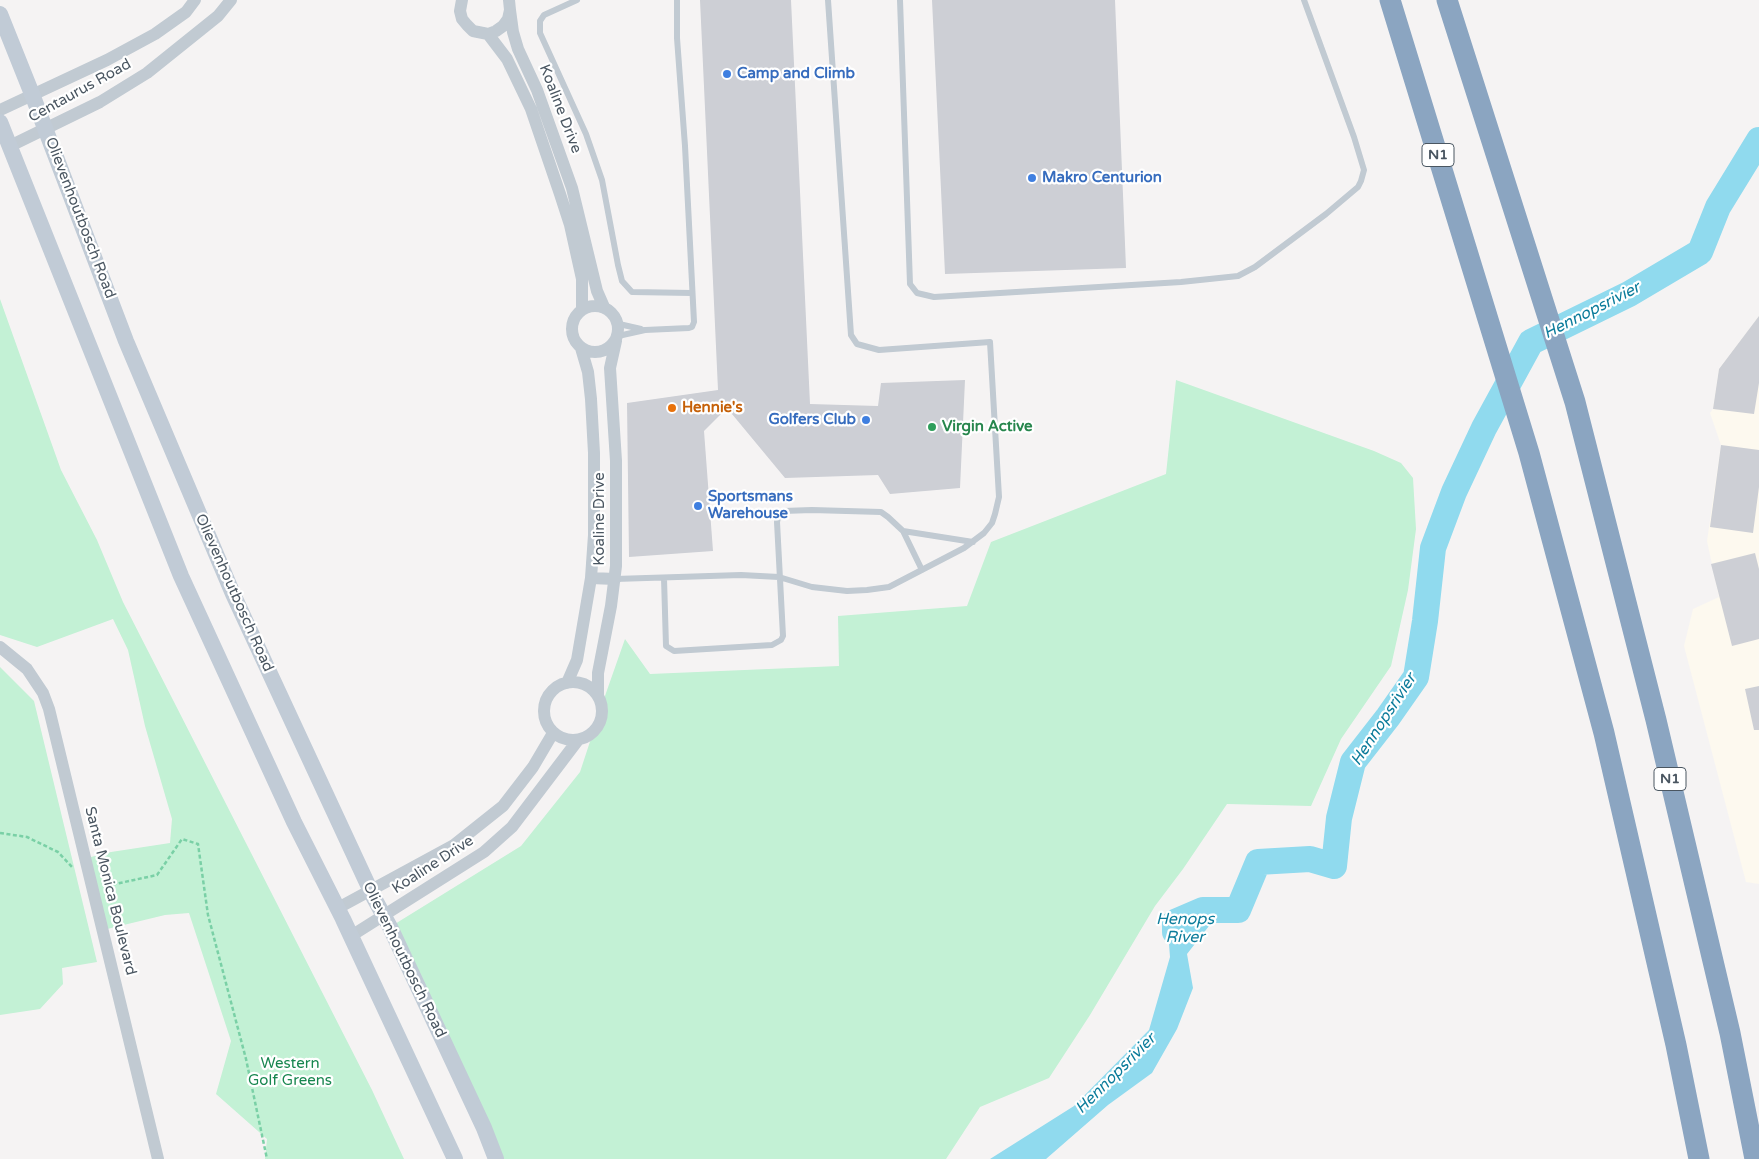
<!DOCTYPE html>
<style>
body{margin:0}
canvas{display:block;background:#f5f3f3}
</style>
<canvas width="1759" height="1159"></canvas>
<script>
const ctx = document.querySelector('canvas').getContext('2d');
ctx.lineJoin = 'round';
function fillPath(path, color) { ctx.fillStyle = color; ctx.fill(path, 'evenodd'); }
const shape = rows => new Path2D(rows.map(r => 'M' + r).join(''));
function strokePath(path, color, width, dash) { ctx.strokeStyle = color; ctx.lineWidth = width; ctx.lineCap = dash ? 'butt' : 'round'; ctx.setLineDash(dash || []); ctx.stroke(path); }
function write(font, color, halo, rows, align = 'center') {
  ctx.font = font + ' "Varela Round",sans-serif'; ctx.lineWidth = 4.5; ctx.setLineDash([]); ctx.textBaseline = 'middle'; ctx.strokeStyle = halo; ctx.fillStyle = color; for (const [text, x, y, turn = 0] of rows) {
    ctx.save(); ctx.translate(x, y); ctx.rotate((+turn || 0) * Math.PI / 180); ctx.textAlign = isNaN(turn) ? turn : align; if (halo) ctx.strokeText(text, 0, 0); ctx.fillText(text, 0, 0); ctx.restore();
  }
}
const commercial = shape([
 [1759,316,1759,884,1746,882,1684,646,1693,609,1719,597,1707,541,1721,445,1710,413,1713,409,1719,369]
]);
const green = shape([
 [0,299,61,470,97,540,123,602,372,1090,404,1159,265,1159,267,1139,216,1094,231,1041,189,913,165,915,103,930,87,858,111,852,170,843,172,819,145,726,128,650,113,619,37,647,0,635],
 [1176,380,1374,451,1401,463,1413,478,1416,529,1408,590,1391,666,1341,739,1311,806,1227,804,1183,869,1155,906,1090,1015,1049,1078,980,1107,946,1159,492,1159,390,927,521,846,580,772,606,693,625,639,650,674,839,666,838,616,967,606,991,542,1166,474],
 [0,667,34,701,97,962,62,968,63,984,40,1009,0,1015]
]);
const water = shape([
 [1196,906,1209,926,1187,954,1193,988,1177,1029,1152,1073,1108,1105,1046,1159,990,1159,1074,1106,1149,1030,1170,957,1167,918]
]);
const river = shape([
 [1175,932,1175,922,1203,910,1238,910,1258,862,1310,859,1334,866,1339,818,1353,762,1388,717,1416,677,1425,621,1433,548,1454,492,1484,428,1531,342,1629,294,1700,252,1718,207,1759,140]
]);
const building = shape([
 [700,0,791,0,810,404,878,406,881,383,965,380,960,488,890,494,878,475,785,478,727,408,704,431,713,551,629,557,627,403,718,390],
 [932,0,1115,0,1126,268,945,274],
 [1759,316,1759,383,1754,414,1713,409,1719,369],
 [1721,445,1759,450,1759,487,1753,533,1710,527],
 [1755,553,1759,569,1759,639,1732,646,1711,564],
 [1759,686,1759,730,1754,730,1745,689]
]);
const path = shape([
 [0,833,27,837,58,852,73,868],
 [106,886,157,875,182,839,198,844,208,915,246,1059,267,1159]
]);
const lane = shape([
 [577,0,544,15,540,21,540,33,586,134,602,180,618,265,622,281,632,292,692,293],
 [900,0,910,284,917,293,934,297,1181,282,1238,276,1255,267,1326,214,1358,187,1361,181,1364,170,1354,137,1304,0],
 [619,324,641,329],
 [618,336,645,330,689,328,692,327,694,322,685,146,677,38,677,0],
 [903,531,973,542],
 [664,578,666,646,674,651,772,645,781,640,783,636,777,522,779,513,783,511,812,510,881,512,888,517,903,531,922,570],
 [615,579,741,575,779,577,812,587,847,591,867,590,889,587,964,548,984,533,992,523,995,514,999,497,990,342,879,350,857,344,851,335,828,0]
]);
const street = shape([
 [462,0,460,11,462,19,467,25,473,31,488,34,496,31,503,26,508,19,510,10,509,0],
 [510,10,513,32,518,49,537,90,572,188,597,291,604,307],
 [488,34,507,59,531,109,560,194,570,225,582,279,582,309],
 [0,110,107,60,155,34,186,12,195,0],
 [10,146,100,102,147,73,218,16,231,0],
 '572 329a23 23 0 1 1 46 0a23 23 0 1 1-46 0Z',
 [591,578,615,579],
 [0,647,27,669,43,693,49,709,158,1159],
 '544 711a29 29 0 1 1 58 0a29 29 0 1 1-58 0Z',
 [567,683,577,660,591,578,594,535,594,453,591,399,588,372,581,348],
 [598,695,598,673,611,606,616,566,616,461,610,368,616,341],
 [338,908,454,845,503,806,533,767,553,733],
 [351,936,484,852,512,827,578,740]
]);
const secondary = shape([
 [0,14,32,94,126,341,233,594,374,898,390,927,484,1128,496,1159],
 [0,122,181,576,294,822,343,919,455,1159]
]);
const highway = shape([
 [1390,0,1529,453,1604,733,1676,1045,1699,1159],
 [1447,0,1575,402,1656,720,1730,1033,1755,1159]
]);
const markers = [
 [727,74,5,"#3f7fe0"],
 [1032,178,5,"#3f7fe0"],
 [672,408,5,"#e8710a"],
 [866,420,5,"#3f7fe0"],
 [932,427,5,"#2e9e5b"],
 [698,506,5,"#3f7fe0"]
];
const shields = [
 [1438,155,32],
 [1670,779,32]
];
const shieldNames = [
 ["N1",1438,155],
 ["N1",1670,779]
];
const shopNames = [
 ["Camp and Climb",737,74],
 ["Makro Centurion",1042,178],
 ["Golfers Club",856,420,"right"],
 ["Sportsmans",708,497],
 ["Warehouse",708,514]
];
const streetNames = [
 ["Centaurus Road",80,91,-29],
 ["Koaline Drive",560,109,69],
 ["Olievenhoutbosch Road",80,218,69],
 ["Koaline Drive",600,519,-90],
 ["Olievenhoutbosch Road",234,593,66],
 ["Koaline Drive",433,865,-33],
 ["Santa Monica Boulevard",110,891,76],
 ["Olievenhoutbosch Road",404,960,64]
];
const foodNames = [
 ["Hennie's",682,408]
];
const leisureNames = [
 ["Virgin Active",942,427]
];
const parkNames = [
 ["Western",290,1064],
 ["Golf Greens",290,1081]
];
const waterNames = [
 ["Hennopsrivier",1592,311,-27],
 ["Hennopsrivier",1384,720,-57],
 ["Henops",1185,920],
 ["River",1185,938],
 ["Hennopsrivier",1116,1074,-45]
];
fillPath(commercial, '#fdf9ef');
fillPath(green, '#c3f1d5');
fillPath(water, '#90daee');
strokePath(river, '#90daee', 26);
fillPath(building, '#cdcfd5');
strokePath(path, '#7ad0a6', 2.5, [4, 2.5]);
strokePath(lane, '#c1cad2', 6);
strokePath(street, '#c1cad2', 12);
strokePath(secondary, '#c1cbd6', 16);
strokePath(highway, '#8ba5c1', 21);
for (const [x, y, r, color] of markers) { const dot = new Path2D(); dot.arc(x, y, r, 0, 2 * Math.PI); ctx.fillStyle = color; ctx.fill(dot); strokePath(dot, '#fff', 2); }
for (const [x, y, w] of shields) { const box = new Path2D(); box.roundRect(x - w / 2, y - 11.5, w, 23, 4); ctx.fillStyle = '#fff'; ctx.fill(box); strokePath(box, '#4a5661', 1); }
write('bold 14px', '#4a5661', null, shieldNames);
write('bold 15px', '#366cbe', '#fff', shopNames, 'left');
write('15px', '#4a5661', '#fff', streetNames);
write('bold 15px', '#c56008', '#fff', foodNames, 'left');
write('bold 15px', '#27864d', '#fff', leisureNames, 'left');
write('15px', '#17864f', '#fff', parkNames);
write('italic 16px', '#0c7c9b', '#fff', waterNames);
</script>
